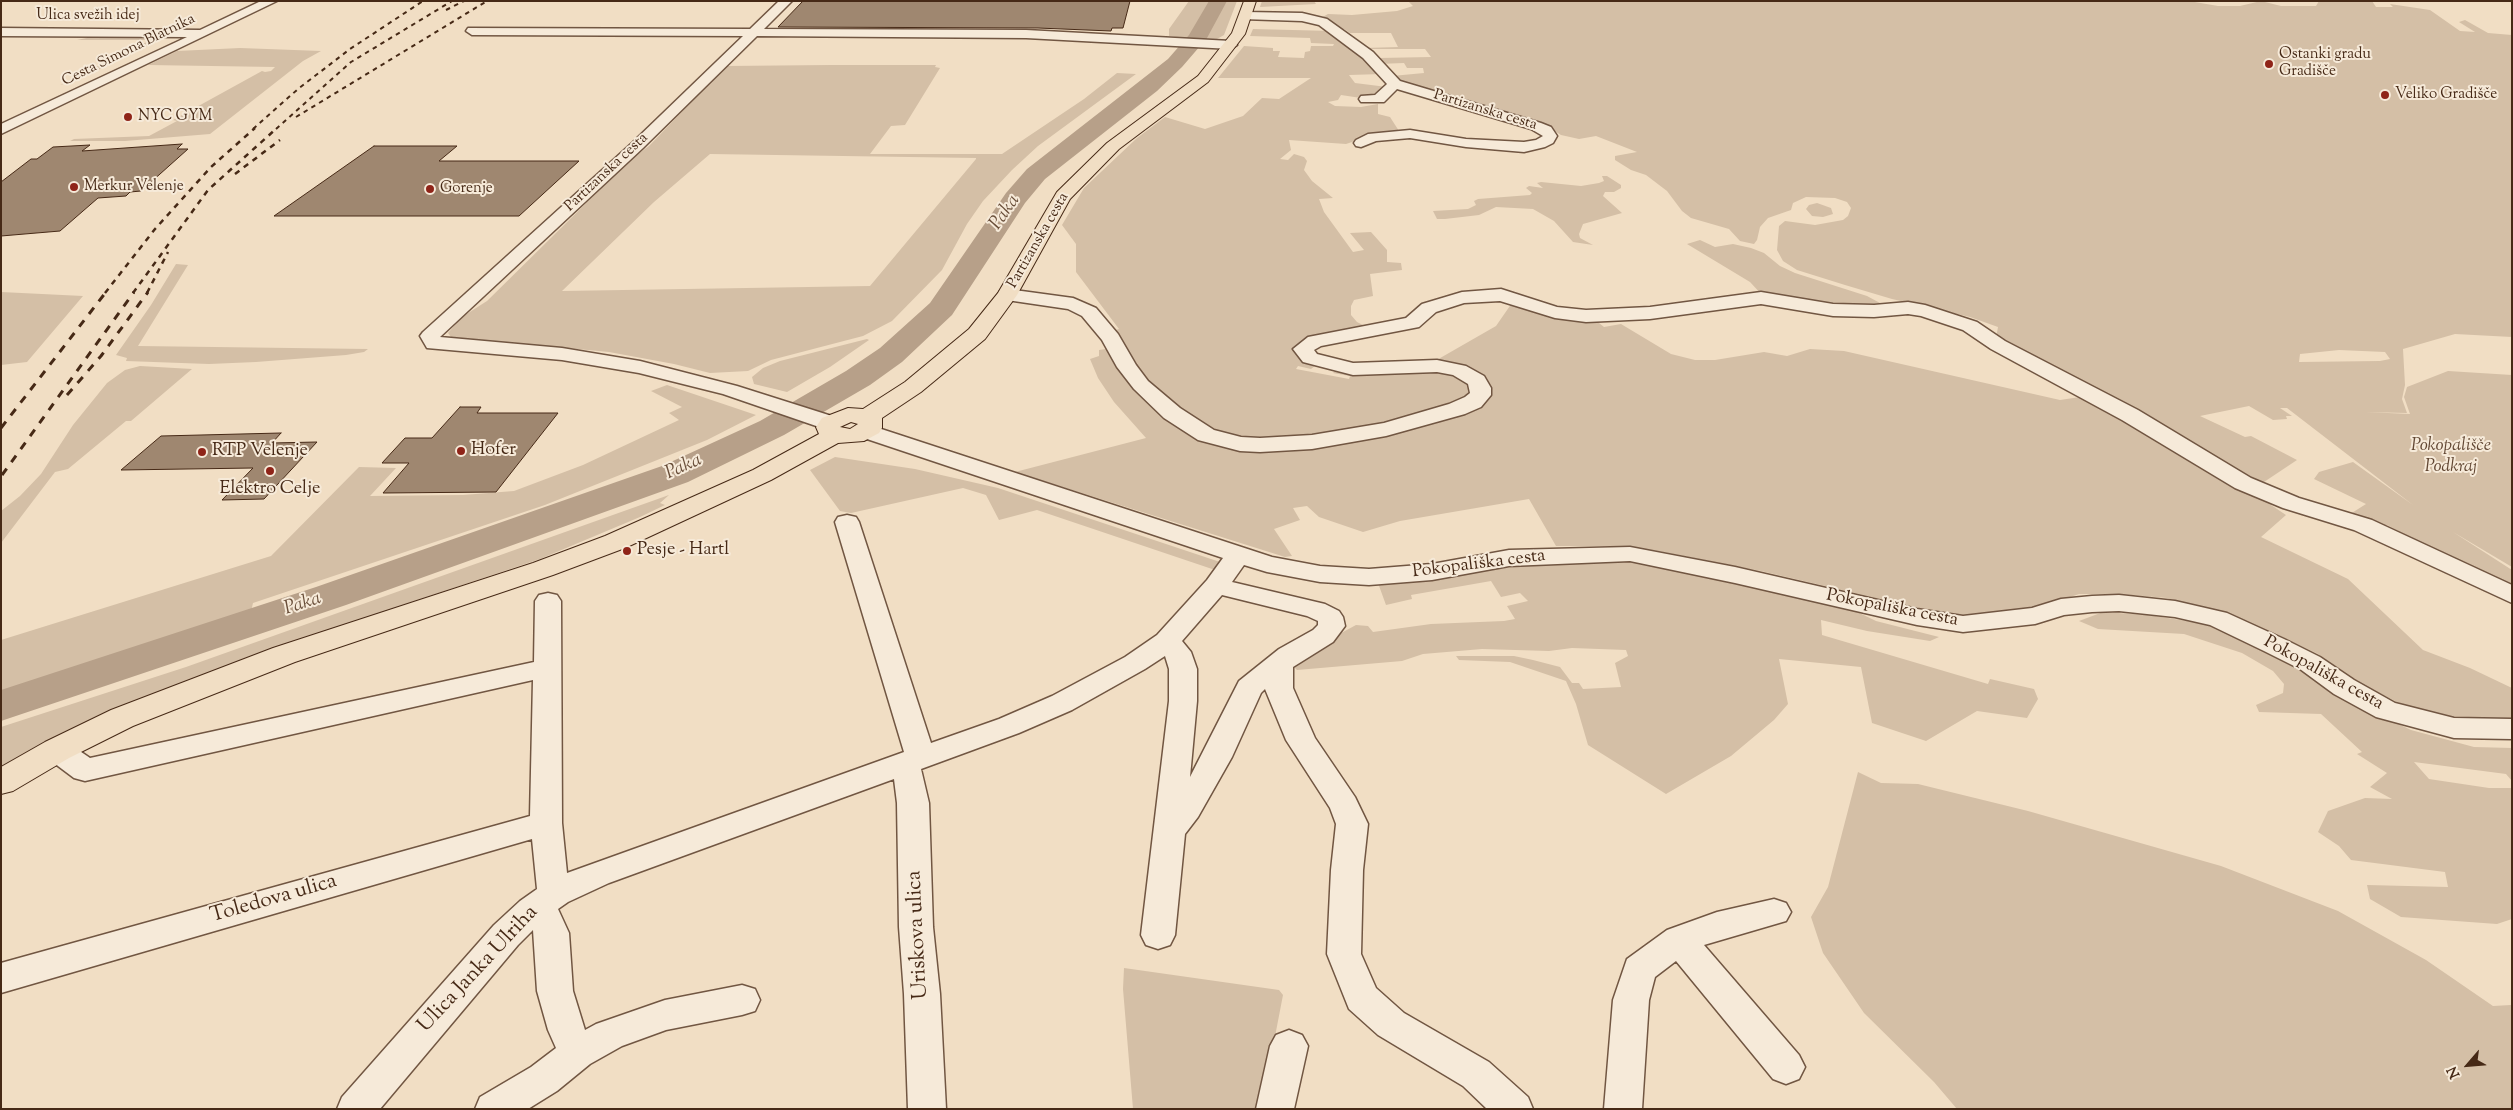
<!DOCTYPE html>
<meta charset="utf-8">
<style>
body{margin:0}
#map{position:relative;width:2513px;height:1110px;overflow:hidden;background:#f1dec4;font-family:"Sorts Mill Goudy",serif}
canvas{display:block}
.frame{position:absolute;inset:0;border:2px solid #462916;pointer-events:none}
.north{position:absolute;left:2443px;top:1040px;width:50px;height:50px;-webkit-text-stroke:4px #f6ead9;paint-order:stroke;rotate:243deg;font-size:14px;font-weight:700;line-height:20px;text-align:center;color:#462916}
.north::after{content:'';display:block;margin:auto;width:18px;height:22px;background:#462916;clip-path:polygon(50% 0,100% 100%,50% 72%,0 100%)}
</style>
<div id="map">
<canvas width="2513" height="1110"></canvas>
<div class="frame"></div>
<div class="north">N</div>
</div>
<script>
const ctx = document.querySelector('canvas').getContext('2d');
ctx.lineJoin = 'round';
function fillPath(path, color) { ctx.fillStyle = color; ctx.fill(path, 'evenodd'); }
const shape = rows => new Path2D(rows.map(r => 'M' + r).join(''));
function strokePath(path, color, width, dash) { ctx.strokeStyle = color; ctx.lineWidth = width; ctx.lineCap = dash ? 'butt' : 'round'; ctx.setLineDash(dash || []); ctx.stroke(path); }
function write(font, color, halo, rows, align = 'center') {
  ctx.font = font + ' "Sorts Mill Goudy",serif'; ctx.lineWidth = 4; ctx.setLineDash([]); ctx.textBaseline = 'middle'; ctx.strokeStyle = halo; ctx.fillStyle = color; for (const [text, x, y, turn = 0] of rows) {
    ctx.save(); ctx.translate(x, y); ctx.rotate((+turn || 0) * Math.PI / 180); ctx.textAlign = isNaN(turn) ? turn : align; if (halo) ctx.strokeText(text, 0, 0); ctx.fillText(text, 0, 0); ctx.restore();
  }
}
const green = shape([
 [1189,1,1214,1,1191,39,1169,36,1169,29],
 [1222,1,1237,1,1224,35,1217,39,1201,40,1219,11],
 [1262,1,1314,1,1316,4,1260,7],
 [1408,1,2189,1,2218,6,2240,6,2261,1,2281,6,2316,6,2319,1,2372,1,2376,7,2393,7,2390,4,2430,10,2460,31,2475,32,2459,22,2465,20,2488,33,2512,35,2512,337,2455,334,2403,349,2405,385,2402,399,2407,413,2365,412,2410,414,2404,397,2407,387,2448,371,2512,375,2512,567,2453,532,2512,570,2512,591,2387,525,2377,527,2347,516,2366,504,2314,479,2319,472,2353,462,2413,505,2287,408,2280,408,2292,416,2286,416,2287,419,2273,420,2249,406,2200,416,2245,437,2251,436,2297,460,2264,482,2279,495,1996,338,1998,327,1970,317,1892,299,1845,285,1797,270,1783,261,1777,250,1779,226,1785,221,1815,225,1843,220,1848,216,1851,208,1847,202,1835,198,1806,197,1793,203,1791,210,1768,218,1760,227,1757,240,1754,244,1740,241,1729,229,1691,218,1682,211,1667,191,1646,175,1631,170,1615,160,1615,156,1637,152,1596,136,1579,139,1561,135,1550,128,1402,84,1392,76,1424,73,1423,68,1407,68,1404,63,1378,64,1364,48,1398,47,1391,33,1350,33,1344,29,1336,29,1319,19,1328,14,1352,15,1397,11,1413,6],
 [1371,49,1425,49,1431,57,1379,58],
 [2339,350,2385,352,2390,359,2380,361,2299,362,2300,354],
 [1253,29,1332,31,1382,74,1349,75,1355,83,1387,87,1381,97,1361,98,1341,95,1338,100,1328,102,1335,106,1361,107,1378,104,1378,114,1390,117,1399,131,1382,132,1346,144,1289,140,1291,150,1280,159,1288,160,1294,154,1304,157,1307,161,1304,170,1312,181,1333,198,1319,199,1324,212,1353,252,1364,250,1350,233,1371,232,1387,250,1387,262,1401,263,1402,270,1370,274,1373,296,1354,300,1351,306,1351,315,1357,322,1367,327,1308,340,1316,365,1311,369,1298,366,1296,369,1349,379,1350,376,1333,373,1337,369,1448,370,1476,384,1464,404,1371,430,1258,443,1206,431,1148,386,1106,333,1119,329,1076,272,1076,244,1062,225,1084,188,1137,138,1165,117,1205,129,1243,116,1262,98,1279,99,1311,78,1218,78,1244,46,1273,48,1273,51,1280,51,1278,57,1304,58,1305,52,1310,51,1311,46,1333,46,1334,44,1311,43,1310,38,1250,36],
 [91,37,165,37,78,80,60,85,151,40,77,40],
 [240,48,321,51,303,61,210,134,125,141,70,141,74,139,149,136,177,121,173,120,262,71,265,72,271,71,275,67,148,65,177,51],
 [830,65,936,65,935,67,940,68,905,125,891,126,870,154,1002,154,1084,99,1117,73,1136,74,1038,146,1012,170,983,201,967,224,942,270,892,321,863,336,771,360,748,371,710,373,674,364,609,352,451,337,448,333,462,317,487,301,630,160,649,146,726,66],
 [710,154,976,158,976,159,870,286,562,291,654,202],
 [1602,176,1607,176,1621,185,1621,188,1614,192,1605,192,1603,196,1622,213,1583,224,1579,234,1580,238,1593,245,1573,242,1554,221,1533,209,1496,207,1479,215,1445,219,1437,219,1433,211,1468,209,1476,205,1474,201,1478,199,1530,195,1532,193,1526,188,1529,186,1543,188,1537,183,1541,182,1581,186,1599,183,1604,181],
 [1817,203,1831,208,1833,214,1823,217,1812,216,1806,209,1809,205],
 [1700,240,1715,247,1733,244,1751,248,1764,253,1780,266,1795,273,1867,296,1880,303,1878,306,1849,309,1763,296,1750,282,1687,244],
 [176,264,188,265,138,346,368,349,364,352,346,355,256,362,209,364,126,361,127,358,116,355,151,305],
 [1,292,83,296,27,362,1,365],
 [1514,300,1594,319,1604,327,1621,324,1671,354,1695,360,1715,360,1764,352,1787,356,1810,349,1844,351,2060,400,2087,396,2268,499,2271,505,2286,515,2261,537,2348,579,2423,650,2470,668,2512,688,2512,719,2444,717,2397,702,2353,680,2318,654,2280,636,2217,612,2167,598,2120,594,2079,594,2020,614,1989,618,1949,615,1761,571,1658,551,1618,546,1556,546,1529,499,1400,521,1363,532,1319,517,1307,506,1293,508,1300,520,1274,529,1292,556,1285,557,1015,472,1146,438,1114,402,1098,378,1090,359,1099,356,1099,350,1106,349,1132,384,1204,438,1277,448,1472,406,1484,381,1428,365,1496,326],
 [867,339,869,340,830,367,787,392,754,384,752,377,763,368,780,361],
 [140,366,192,369,131,421,126,421,68,469,55,472,1,543,1,511,20,496,41,474,73,425,107,383,125,370],
 [667,385,756,415,707,440,545,505,253,603,250,616,1,697,1,640,271,556,359,467,396,468,370,496,463,495,514,491,583,465,679,420,669,413,682,407,651,391],
 [835,457,915,469,998,488,1223,563,1218,571,1037,510,999,520,986,495,963,488,851,513,840,511,810,470],
 [669,495,660,503,665,505,640,517,540,559,245,658,131,704,1,768,1,727,186,667],
 [1628,560,1843,605,1876,621,1939,637,1930,641,1867,631,1821,620,1822,635,1988,684,1990,679,2034,689,2038,699,2027,718,1977,711,1926,741,1872,723,1861,667,1779,659,1788,704,1774,720,1731,756,1666,794,1588,745,1576,704,1566,681,1510,662,1459,660,1456,656,1514,656,1533,660,1560,667,1572,683,1579,683,1583,689,1621,687,1615,663,1628,656,1626,650,1572,648,1549,651,1482,649,1423,654,1402,661,1297,670,1291,664,1295,658,1356,625,1368,626,1373,632,1431,624,1504,621,1515,619,1507,606,1528,601,1520,593,1501,597,1491,581,1411,595,1412,599,1386,605,1378,583,1530,565],
 [2103,612,2148,615,2200,623,2232,631,2272,648,2377,714,2411,730,2474,747,2512,748,2512,781,2506,774,2414,762,2429,779,2489,788,2512,788,2512,919,2497,924,2401,917,2370,899,2367,885,2448,887,2445,872,2351,860,2339,846,2318,832,2328,811,2365,798,2392,799,2370,787,2387,773,2357,754,2362,752,2321,714,2259,712,2256,705,2283,693,2284,684,2273,671,2242,653,2184,634,2098,629,2079,621],
 [1858,772,1881,783,1918,784,2028,811,2221,866,2338,911,2426,960,2493,1006,2511,1005,2512,995,2512,1109,1957,1109,1934,1082,1864,1013,1823,953,1811,917,1828,887],
 [1124,968,1279,990,1283,995,1261,1109,1133,1109,1123,989]
]);
const river = shape([
 [1209,1,1227,1,1207,38,1182,67,1157,91,1045,179,1025,203,952,315,902,362,870,385,784,435,688,482,346,605,1,721,1,690,316,587,662,466,760,421,846,371,880,348,930,303,1006,193,1027,169,1168,59,1189,35,1209,1]
]);
const building = shape([
 [803,1,1130,1,1123,28,1112,28,1111,31,1038,28,778,27,803,1],
 [182,144,177,149,188,149,141,191,130,192,126,196,98,198,60,231,1,236,1,182,31,159,37,159,53,147,90,145,82,151,182,144],
 [374,146,457,146,439,161,579,161,519,216,274,216,374,146],
 [460,407,481,407,477,413,558,413,496,492,383,493,409,463,382,463,405,438,432,438,460,407],
 [281,433,272,443,317,442,264,499,222,500,253,468,121,470,161,436,281,433]
]);
const minor = shape([
 [261,1,277,1,1,134,1,124,187,37,1,36,1,28,200,30,261,1],
 [779,1,792,1,764,29,1026,30,1231,41,1237,45,1231,49,1026,38,757,36,643,148,440,337,562,348,640,361,737,386,838,418,841,423,838,428,830,430,822,428,723,394,639,373,562,360,427,348,420,336,423,332,633,142,743,36,472,35,466,31,468,28,750,29,779,1],
 [1246,12,1302,13,1327,19,1373,52,1400,81,1541,123,1551,127,1557,136,1553,143,1545,147,1524,152,1466,147,1410,138,1376,141,1361,147,1356,146,1354,143,1356,140,1368,134,1410,130,1466,139,1524,142,1536,140,1543,136,1531,129,1397,89,1384,102,1361,102,1359,99,1361,96,1375,95,1387,84,1363,58,1319,25,1302,21,1242,19,1242,13,1246,12],
 [1007,289,1073,298,1096,308,1118,334,1136,365,1148,381,1180,408,1214,430,1241,437,1260,438,1312,435,1384,423,1449,404,1465,397,1470,393,1468,384,1453,375,1437,372,1353,375,1303,362,1293,349,1308,337,1406,318,1422,304,1462,292,1501,289,1557,307,1586,310,1650,307,1761,292,1833,304,1874,305,1908,302,1925,305,1977,322,2005,341,2138,410,2251,478,2299,498,2372,520,2512,585,2512,603,2354,530,2283,508,2235,488,2122,420,1991,349,1963,330,1921,316,1908,314,1874,317,1833,316,1761,304,1650,319,1586,322,1555,318,1500,301,1464,303,1436,312,1419,327,1321,346,1314,350,1317,354,1353,363,1437,360,1466,366,1484,376,1491,388,1491,395,1481,407,1465,414,1386,436,1312,449,1260,452,1240,451,1198,440,1164,418,1134,389,1117,367,1102,340,1082,316,1068,309,1000,299,998,295,1000,291,1007,289],
 [866,424,1272,557,1320,566,1369,569,1432,564,1509,550,1630,547,1735,567,1917,609,1963,616,2032,608,2061,599,2092,596,2119,595,2175,601,2227,613,2284,639,2320,657,2354,680,2395,703,2454,718,2512,719,2512,739,2454,738,2376,717,2334,694,2300,669,2264,651,2210,625,2175,617,2119,611,2092,612,2064,615,2035,624,1963,632,1917,625,1735,583,1630,561,1509,566,1432,580,1369,585,1320,582,1267,572,1244,565,1232,582,1325,604,1339,611,1343,617,1345,626,1333,642,1293,667,1293,688,1315,738,1355,797,1368,824,1363,870,1361,954,1376,988,1404,1013,1489,1062,1528,1097,1533,1109,1487,1109,1463,1086,1378,1035,1349,1009,1327,954,1331,870,1336,824,1330,808,1286,740,1265,689,1261,693,1232,757,1198,817,1185,834,1175,935,1170,945,1158,949,1146,945,1141,935,1169,701,1169,669,1165,656,1145,669,1072,710,1019,733,921,769,929,803,933,927,940,994,946,1109,908,1109,904,994,899,927,897,803,894,779,609,883,568,902,558,909,569,933,573,991,585,1030,596,1024,665,1000,742,985,755,989,760,1000,755,1011,742,1015,666,1030,622,1046,590,1064,557,1091,528,1109,475,1109,480,1097,531,1067,556,1048,548,1030,537,991,533,930,518,945,380,1109,337,1109,342,1097,494,925,520,901,537,889,532,839,1,993,1,963,530,816,533,680,85,781,74,778,46,757,42,750,46,743,57,740,68,743,90,758,534,662,535,601,539,595,548,593,557,595,561,601,562,823,567,873,904,752,835,522,838,517,847,515,856,517,859,522,931,743,999,719,1052,696,1125,657,1157,635,1207,580,1223,558,858,436,855,431,858,426,866,424],
 [1222,595,1307,616,1318,621,1318,625,1313,630,1279,649,1239,681,1190,777,1197,701,1197,669,1191,652,1182,641,1222,595],
 [1774,899,1786,903,1791,912,1786,921,1704,945,1799,1055,1805,1067,1799,1079,1786,1084,1773,1079,1676,961,1655,977,1649,1000,1642,1109,1604,1109,1613,1000,1627,959,1667,930,1717,912,1774,899],
 [1289,1030,1302,1035,1308,1046,1294,1109,1256,1109,1270,1046,1276,1035,1289,1030]
]);
const major = shape([
 [1244,1,1256,1,1245,34,1208,82,1119,149,1070,199,1017,295,985,339,921,392,882,418,882,428,879,433,864,441,838,443,771,480,625,548,553,575,295,662,133,726,69,758,13,791,1,794,1,767,45,742,111,710,273,648,533,563,605,536,753,470,819,434,816,427,822,418,848,408,863,409,905,382,969,329,998,293,1057,192,1107,143,1198,76,1232,33,1244,1],
 [851,422,858,424,850,429,840,427,851,422]
]);
const railFar2 = shape([
 [446,10,464,1],
 [296,117,487,1],
 [253,129,298,89,350,49,423,1],
 [276,129,351,62,452,1]
]);
const railFar1 = shape([
 [235,174,280,140],
 [105,293,155,229,211,167,255,128],
 [133,293,208,190,277,128],
 [147,293,168,252]
]);
const rail = shape([
 [67,395,101,356,148,292],
 [1,428,106,292],
 [2,475,134,292]
]);
const markers = [
 [2269,64,5,"#8f2418"],
 [2385,95,5,"#8f2418"],
 [128,117,5,"#8f2418"],
 [74,187,5,"#8f2418"],
 [430,189,5,"#8f2418"],
 [461,451,5,"#8f2418"],
 [202,452,5,"#8f2418"],
 [270,471,5,"#8f2418"],
 [627,551,5,"#8f2418"]
];
const farStreetnames = [
 ["Ulica svežih idej",88,16],
 ["Cesta Simona Blatnika",129,51,-26],
 ["Partizanska cesta",1485,111,17],
 ["Partizanska cesta",607,173,-43],
 ["Partizanska cesta",1039,241,-60]
];
const farPoinames = [
 ["Ostanki gradu",2279,55],
 ["Gradišče",2279,72],
 ["Veliko Gradišče",2395,95],
 ["NYC GYM",138,117],
 ["Merkur Velenje",84,187],
 ["Gorenje",440,189]
];
const parkNames = [
 ["Pokopališče",2451,447],
 ["Podkraj",2451,468]
];
const poiNames = [
 ["Hofer",471,451],
 ["RTP Velenje",212,452],
 ["Elektro Celje",270,490,"center"],
 ["Pesje - Hartl",637,551]
];
const streetNames = [
 ["Pokopališka cesta",1479,565,-7],
 ["Pokopališka cesta",1892,609,11],
 ["Pokopališka cesta",2323,674,29]
];
const waterNames = [
 ["Paka",1006,213,-55],
 ["Paka",684,468,-24],
 ["Paka",303,605,-18]
];
const nearStreetnames = [
 ["Toledova ulica",274,900,-16],
 ["Uriskova ulica",919,935,-93],
 ["Ulica Janka Ulriha",479,970,-47]
];
fillPath(green, '#d4bfa6');
fillPath(river, '#b7a089');
fillPath(building, '#9f8770');
strokePath(building, '#462916', 1);
strokePath(minor, '#715642', 3);
strokePath(major, '#462916', 2);
fillPath(minor, '#f6ead9');
fillPath(major, '#f1dec4');
strokePath(railFar2, '#462916', 2, [4.5, 4.5]);
strokePath(railFar1, '#462916', 2.5, [5.5, 5.5]);
strokePath(rail, '#462916', 3, [8, 8]);
for (const [x, y, r, color] of markers) { const dot = new Path2D(); dot.arc(x, y, r, 0, 2 * Math.PI); ctx.fillStyle = color; ctx.fill(dot); strokePath(dot, '#f6ead9', 2); }
write('15px', '#462916', '#f6ead9', farStreetnames);
write('15px', '#462916', '#f6ead9', farPoinames, 'left');
write('italic 18px', '#624733', '#f6ead9', parkNames);
write('18px', '#462916', '#f6ead9', poiNames, 'left');
write('18px', '#462916', '#f6ead9', streetNames);
write('italic 19px', '#684d38', '#f6ead9', waterNames);
write('21px', '#462916', '#f6ead9', nearStreetnames);
</script>
